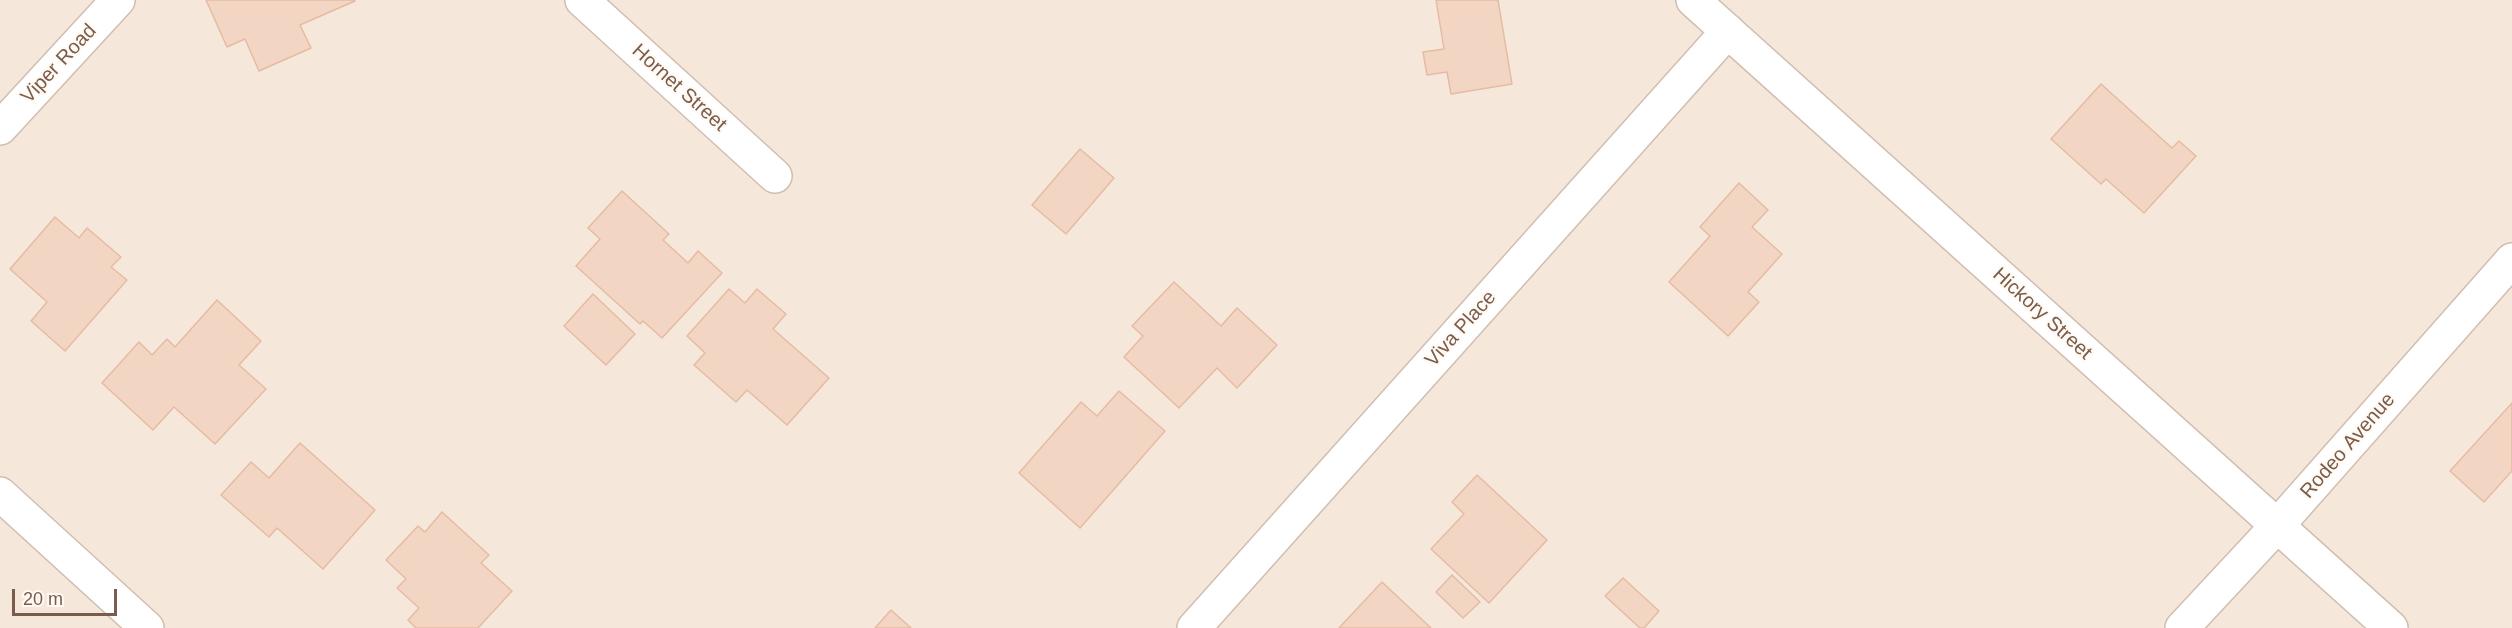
<!DOCTYPE html>
<style>
body{margin:0}
#map{position:relative;width:2512px;height:628px;overflow:hidden;background:#fdf6ec;font-family:Arial,sans-serif}
canvas{display:block}
.scale{position:absolute;left:12px;top:589px;width:105px;height:27px;box-sizing:border-box;border:3px solid #7a5c4d;border-top:0;padding-left:8px;font-size:18px;line-height:21px;white-space:nowrap;color:#7a5c4d;-webkit-text-stroke:4px #fffaf3;paint-order:stroke}
</style>
<div id="map">
<canvas width="2512" height="628"></canvas>
<div class="scale">20 m</div>
</div>
<script>
const ctx = document.querySelector('canvas').getContext('2d');
ctx.lineJoin = 'round';
function fillPath(path, color) { ctx.fillStyle = color; ctx.fill(path, 'evenodd'); }
const shape = rows => new Path2D(rows.map(r => 'M' + r).join(''));
function strokePath(path, color, width, dash) { ctx.strokeStyle = color; ctx.lineWidth = width; ctx.lineCap = dash ? 'butt' : 'round'; ctx.setLineDash(dash || []); ctx.stroke(path); }
function write(font, color, halo, rows, align = 'center') {
  ctx.font = font + ' Arial,sans-serif'; ctx.lineWidth = 4.5; ctx.setLineDash([]); ctx.textBaseline = 'middle'; ctx.strokeStyle = halo; ctx.fillStyle = color; for (const [text, x, y, turn = 0] of rows) {
    ctx.save(); ctx.translate(x, y); ctx.rotate((+turn || 0) * Math.PI / 180); ctx.textAlign = isNaN(turn) ? turn : align; if (halo) ctx.strokeText(text, 0, 0); ctx.fillText(text, 0, 0); ctx.restore();
  }
}
const residential = shape([
 [0,0,2512,0,2512,628,0,628]
]);
const building = shape([
 [206,0,354,0,355,1,300,25,311,48,259,71,245,39,227,47,206,0],
 [1436,0,1498,0,1512,84,1451,94,1447,72,1427,75,1423,52,1444,49,1436,0],
 [2101,84,2172,148,2179,141,2196,156,2144,213,2106,179,2101,184,2051,139,2101,84],
 [1080,149,1114,178,1066,234,1032,205,1080,149],
 [1739,183,1768,210,1752,227,1782,254,1748,292,1759,302,1728,336,1669,282,1710,236,1700,227,1739,183],
 [622,191,669,234,663,240,688,263,698,251,722,273,662,338,643,321,640,324,576,266,600,239,588,228,622,191],
 [55,217,79,238,87,228,121,257,111,267,127,280,65,351,31,321,47,302,10,269,55,217],
 [1174,282,1221,326,1237,308,1277,345,1237,388,1217,368,1179,408,1124,357,1143,336,1132,326,1174,282],
 [729,289,745,303,757,289,786,314,773,329,829,378,787,425,747,390,736,402,694,365,705,353,687,336,729,289],
 [593,294,635,334,606,365,564,326,593,294],
 [217,300,261,341,239,365,266,389,215,444,174,407,153,430,102,383,139,342,152,355,167,339,175,347,217,300],
 [1119,391,1165,431,1080,528,1019,473,1081,402,1097,416,1119,391],
 [2512,403,2512,471,2484,502,2450,471,2512,403],
 [300,443,375,510,323,569,277,528,269,537,221,495,251,462,269,478,300,443],
 [1477,475,1547,540,1489,603,1431,549,1464,514,1452,502,1477,475],
 [442,512,489,555,481,563,512,591,478,628,416,628,408,620,419,608,397,588,406,579,386,560,418,526,425,532,442,512],
 [1452,575,1480,602,1463,618,1436,592,1452,575],
 [1623,578,1659,611,1644,628,1640,628,1605,596,1623,578],
 [1382,582,1431,628,1339,628,1382,582],
 [891,610,911,628,875,628,891,610]
]);
const minor = shape([
 [582,0,775,176],
 [1693,0,2391,628],
 [0,128,118,0],
 [0,494,147,628],
 [1194,628,1728,31],
 [2182,628,2277,526,2512,260]
]);
const streetNames = [
 ["Viper Road",59,64,-47],
 ["Hornet Street",679,88,42],
 ["Hickory Street",2042,314,42],
 ["Viva Place",1461,329,-48],
 ["Rodeo Avenue",2348,446,-49]
];
fillPath(residential, '#f5e8da');
fillPath(building, '#f3d5c3');
strokePath(building, '#e6bba3', 1.5);
strokePath(minor, '#d1beb0', 36);
strokePath(minor, '#fff', 33);
write('20px', '#7a5c4d', '#fffaf3', streetNames);
</script>
